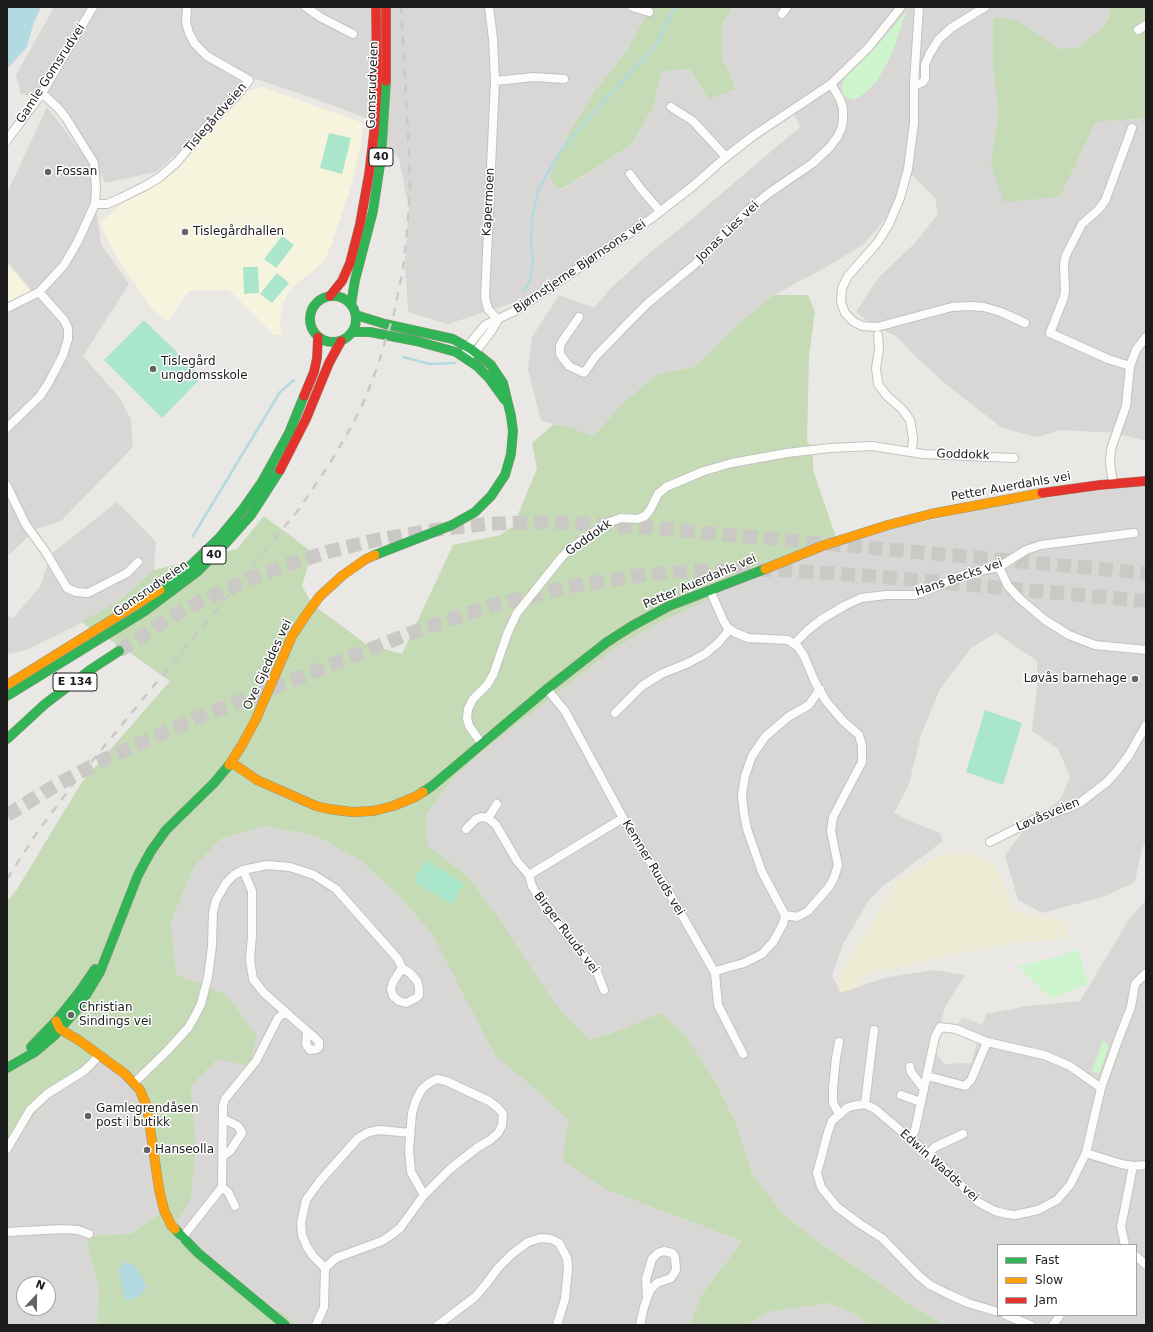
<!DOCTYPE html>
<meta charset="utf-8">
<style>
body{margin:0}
#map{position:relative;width:1153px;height:1332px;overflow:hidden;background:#eae8e4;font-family:"DejaVu Sans",sans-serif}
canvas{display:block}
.frame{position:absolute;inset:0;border:8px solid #1c1c1c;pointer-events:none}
.legend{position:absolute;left:997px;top:1244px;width:140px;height:72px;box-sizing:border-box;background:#fff;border:1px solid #a4a4a4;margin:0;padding:5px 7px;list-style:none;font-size:12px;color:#1c1c1c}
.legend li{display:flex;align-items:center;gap:8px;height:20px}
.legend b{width:20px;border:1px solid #a4a4a4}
.north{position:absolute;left:16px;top:1276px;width:40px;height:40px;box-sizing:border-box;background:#fff;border:1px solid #a4a4a4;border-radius:50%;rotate:22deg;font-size:11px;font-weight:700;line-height:16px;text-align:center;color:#1c1c1c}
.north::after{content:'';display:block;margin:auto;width:14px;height:18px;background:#646362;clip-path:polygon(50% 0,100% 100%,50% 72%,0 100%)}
</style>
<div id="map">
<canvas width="1153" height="1332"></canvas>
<div class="frame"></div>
<ul class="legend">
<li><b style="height:5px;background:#30b455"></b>Fast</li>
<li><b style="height:5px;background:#ff9f0a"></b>Slow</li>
<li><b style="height:5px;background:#e5322d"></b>Jam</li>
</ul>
<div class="north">N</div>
</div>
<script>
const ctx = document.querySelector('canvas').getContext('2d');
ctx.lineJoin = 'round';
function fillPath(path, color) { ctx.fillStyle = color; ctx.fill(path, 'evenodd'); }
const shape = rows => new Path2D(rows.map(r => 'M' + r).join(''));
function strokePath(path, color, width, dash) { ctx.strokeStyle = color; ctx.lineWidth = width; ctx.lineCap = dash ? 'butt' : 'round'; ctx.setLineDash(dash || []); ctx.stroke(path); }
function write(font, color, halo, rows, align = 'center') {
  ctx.font = font + ' "DejaVu Sans",sans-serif'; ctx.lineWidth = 3; ctx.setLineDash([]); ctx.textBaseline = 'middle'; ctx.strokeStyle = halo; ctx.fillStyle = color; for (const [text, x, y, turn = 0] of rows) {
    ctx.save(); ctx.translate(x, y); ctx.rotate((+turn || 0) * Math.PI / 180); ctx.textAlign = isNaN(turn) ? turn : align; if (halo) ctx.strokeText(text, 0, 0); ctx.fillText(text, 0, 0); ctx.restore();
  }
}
const residential = shape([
 [54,7,650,7,628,49,595,90,569,133,549,177,561,190,630,146,653,108,662,71,690,69,736,89,722,57,722,26,732,7,1111,7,1109,19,1098,31,1079,47,1060,49,1016,20,993,65,998,114,993,151,1060,197,1096,122,1146,118,1146,441,1115,433,1060,430,1037,437,1002,428,947,385,918,359,897,337,870,323,856,312,878,278,915,243,938,214,935,198,912,175,887,217,863,245,819,271,774,295,738,324,696,366,656,375,627,399,593,436,570,427,541,421,528,370,532,337,559,295,594,308,610,289,646,256,689,221,800,127,794,114,750,140,710,172,543,293,448,324,408,312,405,259,409,209,399,159,366,118,318,100,247,76,227,101,192,140,156,172,105,183,83,141,51,100,21,94,16,75],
 [47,107,89,162,101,244,129,284,83,356,119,397,131,419,133,447,61,521,36,529,10,554,7,555,7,311,37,297,7,261,7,193],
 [1146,485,1146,843,1142,848,1135,882,1106,896,1042,913,1018,900,1005,855,1023,831,1061,798,1070,777,1058,749,1032,731,1037,688,1037,661,996,633,971,648,940,689,921,735,909,784,894,813,914,823,940,833,943,841,882,887,869,900,843,944,832,976,841,992,853,989,884,978,934,970,965,975,945,1007,934,1050,944,1064,971,1063,986,1014,1028,1006,1080,1001,1130,918,1146,900,1146,1325,946,1325,908,1304,867,1274,823,1245,784,1215,752,1173,737,1125,714,1079,686,1036,613,1033,589,1040,554,1002,498,917,468,876,427,845,426,815,454,777,492,744,614,649,657,624,701,603,746,578,889,528,938,519,985,508,1036,499],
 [998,1245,1136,1245,1136,1315,998,1315],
 [117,502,156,542,154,570,117,602,72,628,26,650,7,654,7,616,13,618,40,587,51,554],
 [265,826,316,836,360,860,398,895,432,934,455,977,535,1089,568,1120,607,1190,742,1241,702,1294,689,1325,296,1325,286,1315,241,1290,203,1255,177,1221,191,1198,196,1147,191,1086,218,1059,226,994,176,974,171,922,194,867,221,839],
 [98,1058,130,1083,141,1108,148,1135,164,1210,131,1234,97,1235,86,1240,99,1288,97,1325,7,1325,7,1153,44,1102,84,1074],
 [24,1284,48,1284,48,1308,24,1308],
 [828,1303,859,1316,867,1325,748,1325,769,1312]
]);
const education = shape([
 [262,87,363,123,361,145,351,186,332,243,325,259,315,270,298,282,288,293,282,306,280,322,282,335,274,335,229,290,189,291,167,322,151,307,119,261,108,242,100,222,127,200,176,172,210,127,244,92],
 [7,264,30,291,7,303]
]);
const farmland = shape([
 [969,852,994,863,1015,911,1066,921,1068,938,1016,943,965,952,866,975,853,989,841,992,838,988,842,968,871,925,897,880,906,876,941,854]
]);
const forest = shape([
 [650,7,732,7,722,26,722,57,736,89,709,99,690,69,662,71,653,108,630,146,560,190,549,177,569,133,595,90,628,49],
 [1111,7,1146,7,1146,118,1096,122,1060,197,1004,202,991,165,998,114,993,65,993,17,1016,20,1060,49,1079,47,1098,31,1109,19],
 [774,295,808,295,815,312,809,355,807,441,813,450,813,470,838,543,746,578,701,603,657,624,614,649,492,744,454,777,426,815,427,845,468,876,498,917,554,1002,589,1040,613,1033,661,1013,686,1036,714,1079,737,1125,752,1173,784,1215,823,1245,867,1274,908,1304,946,1325,867,1325,859,1316,828,1303,769,1312,748,1325,689,1325,702,1294,742,1241,607,1190,563,1160,568,1120,535,1089,495,1055,432,934,398,895,360,860,316,836,265,826,221,839,194,867,171,922,176,974,226,994,257,1036,249,1066,218,1059,191,1086,196,1147,191,1199,177,1221,203,1255,241,1290,286,1315,296,1325,97,1325,99,1288,86,1240,97,1235,131,1234,164,1210,148,1135,141,1108,130,1083,98,1058,84,1074,44,1102,7,1153,7,902,17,889,82,782,170,681,129,652,81,622,117,602,154,570,237,549,264,516,312,552,302,586,312,604,366,644,402,654,453,545,500,535,513,526,537,469,532,443,554,424,570,427,593,436,627,399,656,375,696,366,738,324]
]);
const park = shape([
 [907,10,891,56,877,81,867,91,855,100,843,96,842,91,842,84,845,78,876,47],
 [1078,949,1088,984,1051,999,1018,966,1062,956],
 [1103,1040,1109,1046,1099,1074,1092,1071]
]);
const pitch = shape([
 [329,133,351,138,342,174,320,168],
 [282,236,294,245,276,268,264,259],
 [243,267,258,267,259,293,244,294],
 [277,273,289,283,272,303,260,294],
 [144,320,202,377,162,418,104,360],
 [985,710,1022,723,1003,785,966,772],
 [426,860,464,884,452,904,413,881]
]);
const parking = shape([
 [962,1017,981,1024,987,1042,956,1029]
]);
const water = shape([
 [7,7,41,7,33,25,27,47,7,69],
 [125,1262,136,1267,147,1287,139,1297,125,1301,119,1270]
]);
const stream = shape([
 [524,291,530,281,531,275,533,260,531,243,532,217,539,188,562,149,594,112,656,45,675,7],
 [403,357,430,364,455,363],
 [193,536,280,392,294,380]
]);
const highwayTunnel = shape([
 [119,651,168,619,203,600,260,575,284,566,331,551,376,540,434,530,486,524,545,522,643,527,1146,573],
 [7,815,53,787,105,759,195,719,416,631,458,617,501,603,578,585,643,575,689,571,734,570,780,570,872,576,1146,601]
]);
const street = shape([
 [306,7,320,17,353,34],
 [489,7,493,39,495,81,485,297,488,309,498,320],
 [632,7,649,12],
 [919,7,914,83,914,123,908,169,900,198,889,224,878,242,848,276,842,288,841,302,845,313,854,322,862,326,877,327,952,307,970,306,984,307,1001,312,1025,323],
 [782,14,787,7],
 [1138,30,1146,25],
 [495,81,534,77,564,79],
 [914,83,919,84,923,82,925,79,925,65,930,53,939,39,951,28,985,7],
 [671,107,693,121,726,157],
 [7,140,42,93,93,7],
 [630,174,641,189,660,211],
 [95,204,107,204,121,198,147,185,160,177,178,161,205,128,239,93,249,80,207,56,195,44,189,33,186,22,187,7],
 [7,308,39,292,53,277,64,265,77,243,95,204,96,189,94,163,66,118,58,108,42,93],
 [579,317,563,340,560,346,560,354,569,366,584,373,596,356,629,322,648,303,694,265,748,210,769,193,813,163,830,147,838,136,842,127,843,119,843,108,840,99,831,84],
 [878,335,879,349,876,368,878,384,887,396,901,408,910,420,913,438,912,452],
 [466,351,468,346,485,325,515,311,652,218,693,186,726,157,753,136,831,84,868,48,901,7],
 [470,355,475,352,480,346,492,330,498,320],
 [1130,366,1108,359,1050,333,1064,297,1065,291,1064,264,1066,255,1082,224,1098,210,1105,201,1132,128],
 [7,428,40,396,49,382,63,355,68,339,68,328,64,320,39,292],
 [1113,484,1110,463,1111,449,1126,406,1130,366,1136,350,1146,337],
 [7,486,26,525,45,551,67,588,76,592,88,593,127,573,138,562],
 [999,567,1008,586,1020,599,1045,620,1069,635,1095,645,1146,650],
 [710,590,723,620,727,627,734,632,748,638,788,640,798,647,804,656,815,682,826,701,843,721,859,735,862,746,862,762,833,817,831,831,838,865,834,878,829,887,808,911,797,917,785,915],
 [794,644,808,630,822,619,844,606,861,598,886,595,915,595,921,593,968,573,999,567,1026,550,1041,545,1134,533],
 [547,689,565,711,623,818,667,889,715,973,718,1005,743,1054],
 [615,713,642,686,661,674,688,663,705,654,718,643,730,629],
 [482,744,469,726,467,718,468,709,473,699,487,685,493,675,508,632,517,613,561,558,571,548,607,523,621,518,638,519,645,516,650,510,658,494,666,487,704,471,732,463,787,453,830,448,872,446,923,454,1014,458],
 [488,818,497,804],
 [466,829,476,819,482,817,488,818,496,825,517,861,529,875,532,886,545,908,589,961,597,972,604,990],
 [990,842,1035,819,1068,808,1081,802,1107,782,1117,771,1129,755,1146,725],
 [243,870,252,891,252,935,250,960,253,979,264,993,315,1038,319,1042,319,1047,317,1049,310,1050,306,1044,307,1032],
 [529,875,623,818],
 [715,973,719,970,744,963,762,954,773,942,783,924,785,915,762,872,747,829,744,814,742,795,745,776,752,756,765,737,788,717,809,705,820,689],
 [1146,973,1135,984,1131,1007,1117,1043,1101,1088,1086,1153,1121,1164,1133,1166,1146,1165],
 [910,1067,911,1072,924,1089],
 [927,1076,965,1086,971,1080,987,1042],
 [134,1083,167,1051,188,1028,194,1018,201,1004,208,977,212,946,213,912,216,900,226,883,234,875,243,870,267,865,290,867,314,875,336,889,398,959,402,968,393,982,391,989,393,996,399,1001,406,1003,416,998,419,995,419,988,417,981,410,973,402,968],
 [901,1095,921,1102],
 [865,1104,874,1030],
 [839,1114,833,1103,833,1088,836,1058,839,1042],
 [223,1119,228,1121,238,1126,242,1133,230,1151,223,1156],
 [910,1139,915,1130,935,1037,940,1027,956,1029,987,1042,1044,1055,1070,1066,1101,1088],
 [7,1149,30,1110,47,1094,84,1071,99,1056],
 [928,1154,935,1147,963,1134],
 [222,1187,228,1192,235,1206],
 [7,1232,62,1229,78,1230,89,1234],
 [182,1238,222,1187,223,1106,225,1099,256,1061,278,1018,285,1012],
 [1125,1245,1121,1227,1133,1166],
 [1136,1256,1146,1265],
 [325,1268,313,1256,307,1247,302,1235,301,1223,306,1200,319,1182,358,1138,369,1132,380,1130,410,1133],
 [998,1312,968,1303,948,1294,930,1285,918,1275,882,1238,860,1224,837,1207,821,1187,817,1173,828,1132,832,1121,847,1108,852,1106,865,1104,875,1109,939,1163,978,1202,995,1211,1007,1214,1015,1215,1038,1210,1057,1200,1070,1185,1086,1153],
 [1006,1315,1030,1325],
 [316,1325,324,1307,325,1268,336,1258,382,1241,391,1235,400,1228,424,1195,450,1169,478,1147,490,1140,498,1133,502,1126,503,1114,498,1108,489,1101,446,1081,437,1079,429,1083,422,1089,416,1100,412,1113,409,1150,411,1172,424,1195],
 [438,1325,475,1297,486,1284,498,1268,512,1254,528,1242,541,1238,551,1239,559,1243,567,1258,568,1268,565,1299,557,1325],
 [640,1325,644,1307,650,1290,657,1283,671,1278,676,1270,675,1257,672,1253,664,1251,658,1253,652,1259,646,1279,647,1297],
 [1053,1325,1060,1315]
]);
const fast = shape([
 '310 319a23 23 0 1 1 46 0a23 23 0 1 1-46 0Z',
 [351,305,355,280,373,211,381,158,386,81],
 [356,315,385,324,453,339,471,349,491,365,503,383,511,416,513,431,511,454,505,475,491,496,475,512,452,525,375,555],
 [353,332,370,332,416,341,456,352,477,366,489,378,505,400],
 [160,590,191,565,220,537,243,509,262,482,289,433,304,396],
 [7,696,145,611,197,572,226,543,251,515,280,470],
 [7,739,45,704,90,670,119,651],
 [423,792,432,786,547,689,607,642,632,626,669,606,765,569],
 [31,1047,56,1021,80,991,95,969],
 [7,1068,35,1052,54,1036,79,1007,100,972,138,875,151,851,166,830,214,783,229,765],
 [175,1229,198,1253,285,1325]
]);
const slow = shape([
 [765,569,822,546,888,525,931,514,1042,493],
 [7,685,160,590],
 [231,762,257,780,316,806,329,809,352,812,373,811,393,806,415,797,423,792],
 [229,765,242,745,256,719,292,636,308,612,320,596,343,575,366,559,375,555],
 [56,1021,60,1029,80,1041,125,1074,140,1090,147,1107,159,1189,164,1210,171,1225,175,1229]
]);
const jam = shape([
 [386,7,386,81],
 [330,296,342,281,350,263,360,224,369,174,374,133,377,88,376,7],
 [304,396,314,372,317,358,318,337],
 [280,470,306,419,329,363,341,341],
 [1042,493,1100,485,1146,481]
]);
const rail = shape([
 [7,879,36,834,74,783,299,509,330,463,353,424,365,399,378,365,394,313,403,269,407,232,410,190,409,151,401,7]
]);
const markers = [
 [48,172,4,"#646362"],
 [185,232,4,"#646362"],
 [153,369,4,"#646362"],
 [1135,679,4,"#646362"],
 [71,1015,4,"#646362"],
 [88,1116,4,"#646362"],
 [147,1150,4,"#646362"]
];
const shields = [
 [381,157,24],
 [214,555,24],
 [75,682,44]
];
const shieldNames = [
 ["40",381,157],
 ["40",214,555],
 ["E 134",75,682]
];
const streetNames = [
 ["Gamle Gomsrudvei",51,74,-57],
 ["Gomsrudveien",373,85,-88],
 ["Tislegårdveien",216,118,-49],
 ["Kapermoen",489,202,-87],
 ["Jonas Lies vei",728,232,-44],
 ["Bjørnstjerne Bjørnsons vei",580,267,-34],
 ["Goddokk",963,455,2],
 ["Petter Auerdahls vei",1011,487,-10],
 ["Goddokk",589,538,-35],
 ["Hans Becks vei",959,578,-19],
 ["Petter Auerdahls vei",700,582,-23],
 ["Gomsrudveien",151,589,-35],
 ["Ove Gjeddes vei",268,665,-65],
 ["Løvåsveien",1048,815,-23],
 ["Kemner Ruuds vei",653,868,59],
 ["Birger Ruuds vei",566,933,53],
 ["Edwin Wadds vei",939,1166,42]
];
const poiNames = [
 ["Fossan",56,172],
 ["Tislegårdhallen",193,232],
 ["Tislegård",161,362],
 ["ungdomsskole",161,376],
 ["Løvås barnehage",1127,679,"right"],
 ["Christian",79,1008],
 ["Sindings vei",79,1022],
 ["Gamlegrendåsen",96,1109],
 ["post i butikk",96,1123],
 ["Hanseolla",155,1150]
];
fillPath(residential, '#d9d7d5');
fillPath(education, '#f6f4dd');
fillPath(farmland, '#ececd5');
fillPath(forest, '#c5dbb6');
fillPath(park, '#cef4cd');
fillPath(pitch, '#aae6cb');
fillPath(parking, '#dbdad8');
fillPath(water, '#b3d9e1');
strokePath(stream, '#b3d9e1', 2.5);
strokePath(highwayTunnel, '#cbc9c6', 14, [14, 7]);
strokePath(street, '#c3c2c0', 10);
strokePath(fast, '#93947c', 10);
strokePath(slow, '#93947c', 10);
strokePath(jam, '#93947c', 10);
strokePath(street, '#fcfcfb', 8);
strokePath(fast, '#30b455', 9);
strokePath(slow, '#ff9f0a', 9);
strokePath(jam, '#e5322d', 9);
strokePath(rail, '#c9c9c8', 2.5, [8, 8]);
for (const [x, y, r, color] of markers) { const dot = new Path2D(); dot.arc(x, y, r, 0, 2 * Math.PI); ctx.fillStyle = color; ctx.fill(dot); strokePath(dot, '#fff', 1.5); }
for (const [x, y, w] of shields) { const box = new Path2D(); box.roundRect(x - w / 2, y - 9, w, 18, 3); ctx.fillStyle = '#fff'; ctx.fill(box); strokePath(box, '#1c1c1c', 1); }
write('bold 11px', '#1c1c1c', null, shieldNames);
write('12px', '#1c1c1c', '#fff', streetNames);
write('12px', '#1c1c1c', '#fff', poiNames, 'left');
</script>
